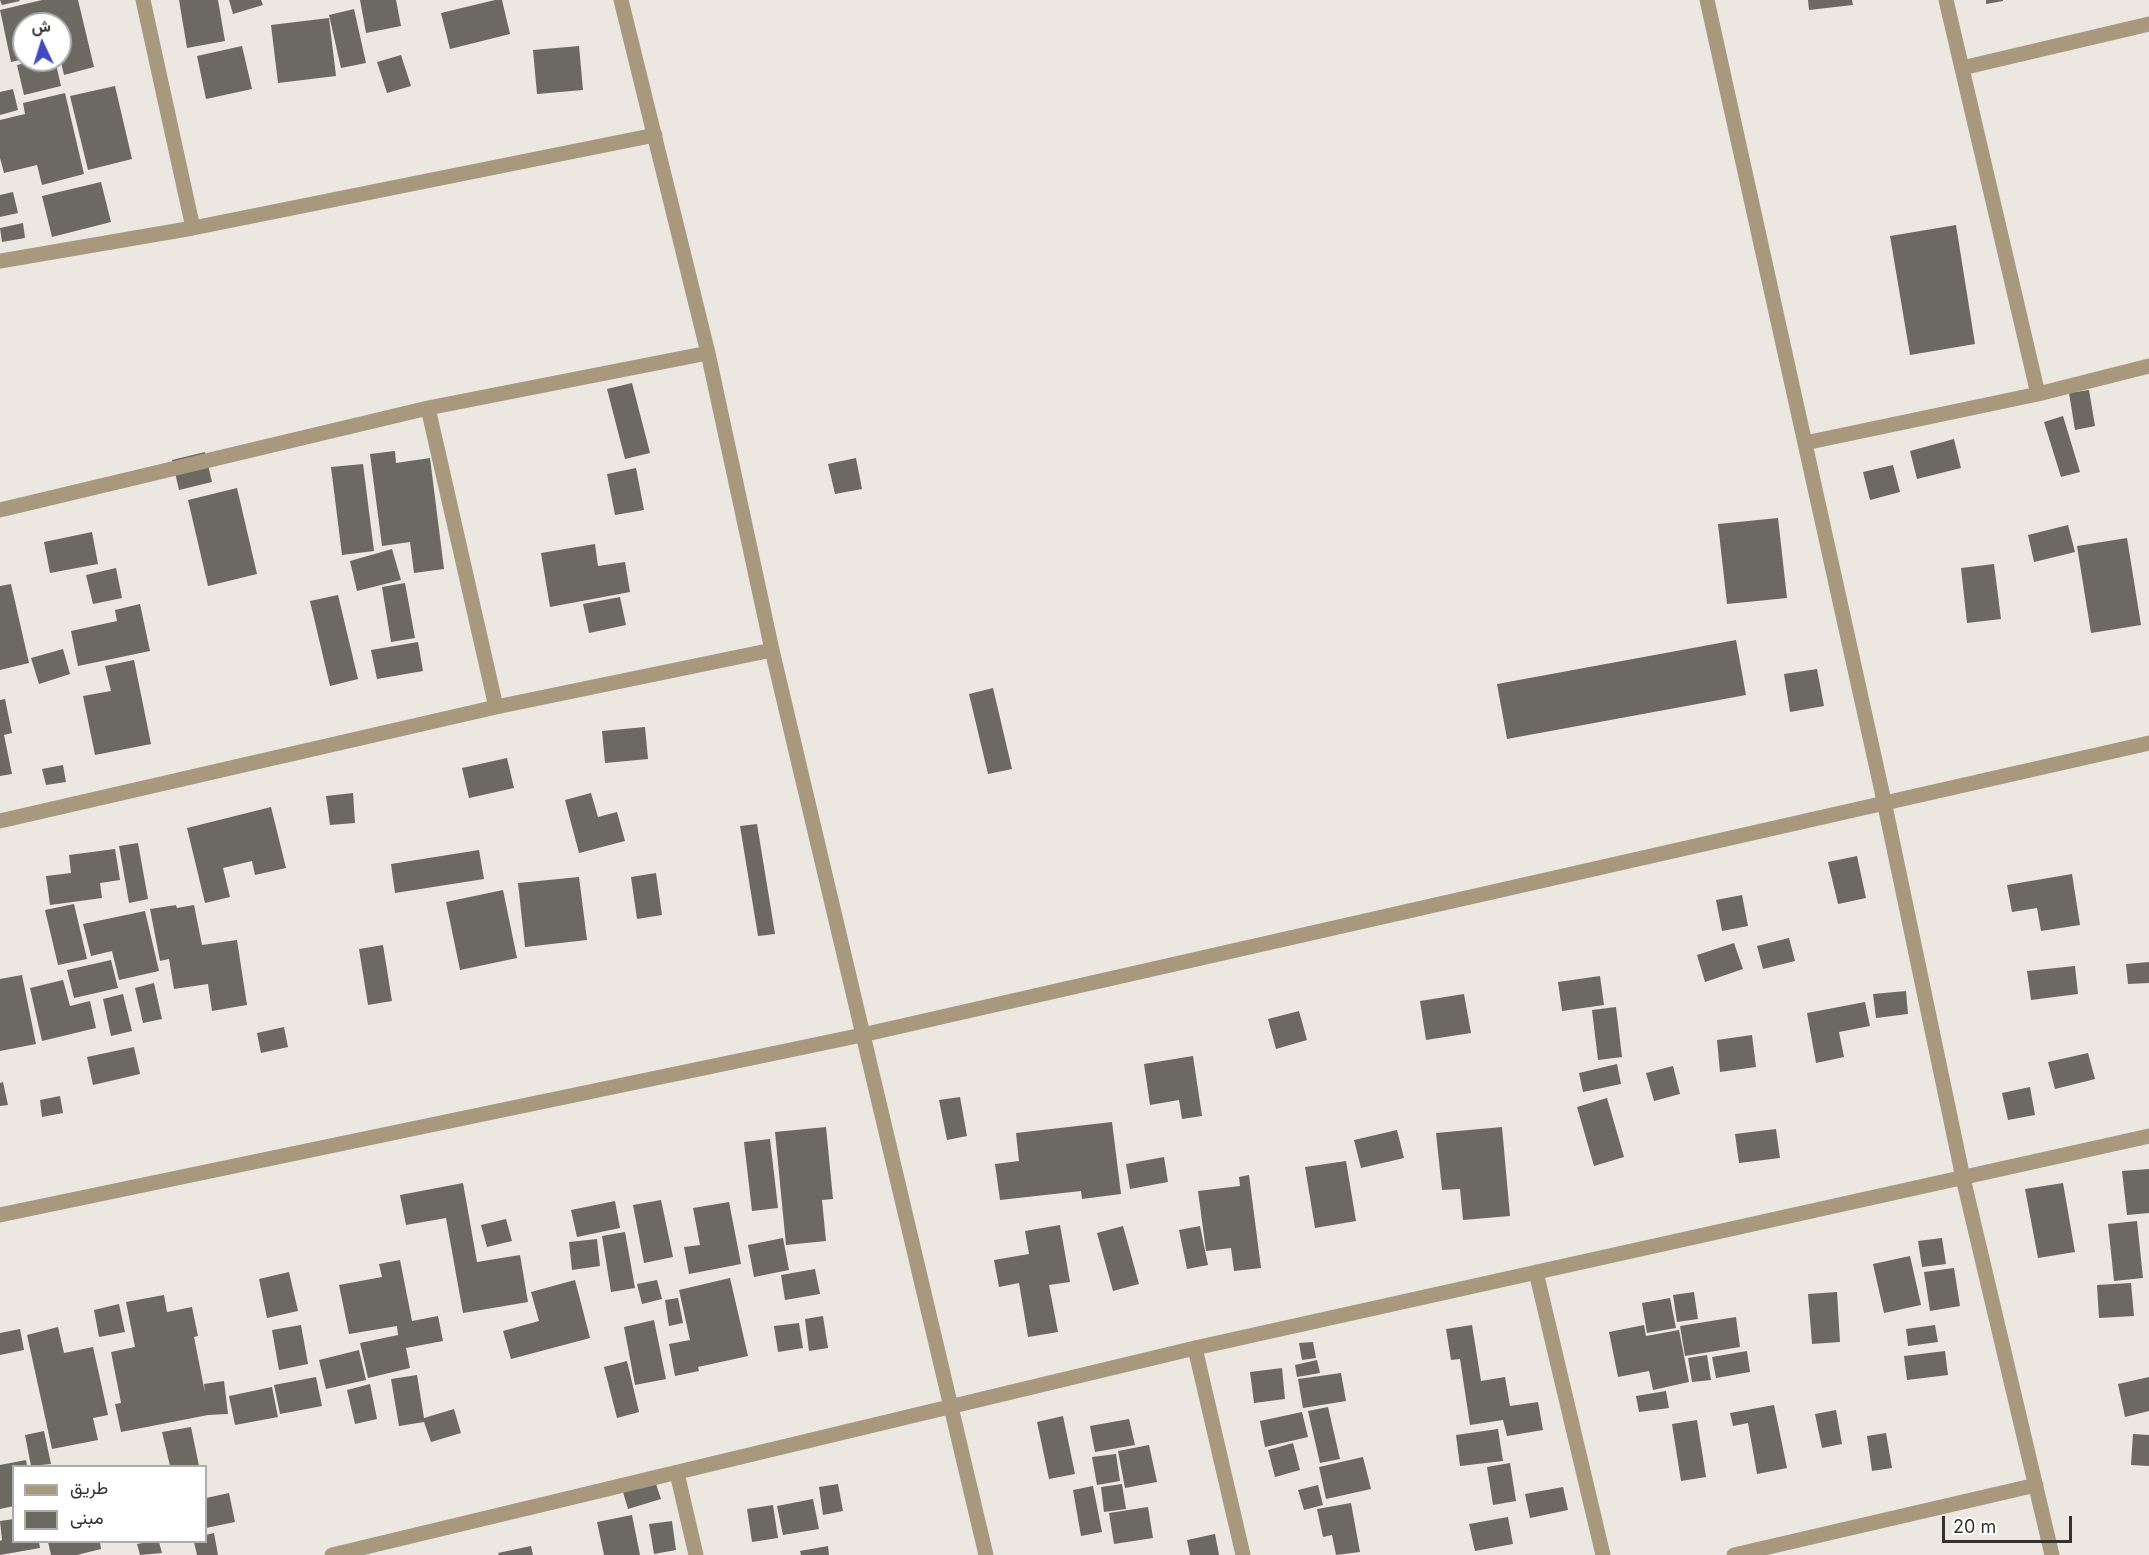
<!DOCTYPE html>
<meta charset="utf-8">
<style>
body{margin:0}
#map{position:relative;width:2149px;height:1555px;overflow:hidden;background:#ece8e1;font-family:Inter,Vazirmatn,sans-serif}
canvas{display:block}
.legend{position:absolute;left:12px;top:1465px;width:195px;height:78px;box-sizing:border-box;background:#fff;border:2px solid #adadac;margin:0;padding:8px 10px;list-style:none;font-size:18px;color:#33322f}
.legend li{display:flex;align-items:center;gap:12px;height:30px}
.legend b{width:30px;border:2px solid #adadac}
.north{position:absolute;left:12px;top:12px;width:60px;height:60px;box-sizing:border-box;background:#fff;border:2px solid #adadac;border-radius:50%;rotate:356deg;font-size:16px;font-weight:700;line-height:24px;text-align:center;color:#33322f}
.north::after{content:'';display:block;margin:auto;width:21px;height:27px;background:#414bbf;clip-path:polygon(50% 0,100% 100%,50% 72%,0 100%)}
.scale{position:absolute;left:1942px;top:1516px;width:130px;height:27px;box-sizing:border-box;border:3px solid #33322f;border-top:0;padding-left:8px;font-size:18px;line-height:21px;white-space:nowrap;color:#33322f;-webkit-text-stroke:4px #fff;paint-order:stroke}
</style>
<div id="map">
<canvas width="2149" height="1555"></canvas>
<ul class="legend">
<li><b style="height:8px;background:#a8997e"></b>طريق</li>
<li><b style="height:16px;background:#6c6862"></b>مبنى</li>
</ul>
<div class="north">ش</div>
<div class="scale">20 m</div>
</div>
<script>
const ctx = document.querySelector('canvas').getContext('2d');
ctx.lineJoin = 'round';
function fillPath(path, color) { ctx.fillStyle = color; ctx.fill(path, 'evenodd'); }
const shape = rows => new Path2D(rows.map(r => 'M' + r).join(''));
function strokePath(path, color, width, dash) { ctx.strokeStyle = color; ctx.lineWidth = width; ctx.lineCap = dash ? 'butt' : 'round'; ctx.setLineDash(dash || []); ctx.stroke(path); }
const building = shape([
 [0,0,19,0,20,1,2,5],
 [42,0,78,0,94,67,64,75,60,58,60,24,24,24,24,59,11,62,0,10],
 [179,0,218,0,225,41,187,48],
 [229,0,261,0,263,5,233,14],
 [360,0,396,0,401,26,366,33],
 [495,0,502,0,510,34,450,49,441,13],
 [1808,0,1852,0,1853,5,1809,10],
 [1986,0,2003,0,2003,1,1986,4],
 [354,9,366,63,341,68,329,15],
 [329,18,336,76,278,83,271,25],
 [242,46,252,89,206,99,197,56],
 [579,46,583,90,537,94,533,50],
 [401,55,411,86,387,93,377,62],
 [38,60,55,60,61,86,24,95,17,65],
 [115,86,132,159,88,170,70,96],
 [13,89,18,110,0,115,0,92],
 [65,93,84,174,42,185,37,165,4,173,0,158,0,120,25,114,23,103],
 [101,182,111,222,52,237,42,196],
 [13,192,18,213,0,217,0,195],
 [23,223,25,238,2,242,0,228],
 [1956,225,1975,344,1910,355,1890,236],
 [632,383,650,453,625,459,607,389],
 [2089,390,2095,426,2075,430,2069,393],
 [2063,416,2080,472,2061,477,2044,422],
 [1954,439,1961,468,1917,479,1910,451],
 [395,451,396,463,430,458,444,569,414,573,410,542,382,546,370,454],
 [205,452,212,482,179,490,172,460],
 [856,458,862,489,835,494,828,464],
 [363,464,374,551,342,555,331,467],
 [1893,465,1900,492,1870,500,1863,472],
 [636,468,644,510,615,515,607,474],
 [237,488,257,574,208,586,188,500],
 [1778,518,1787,598,1727,604,1718,524],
 [2068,525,2075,552,2034,562,2028,535],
 [92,532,98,564,50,573,44,542],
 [2127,538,2141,625,2091,633,2077,546],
 [595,544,598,566,625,562,630,592,550,607,541,553],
 [392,549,401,580,357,591,350,561],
 [1994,564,2001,619,1967,623,1961,568],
 [116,568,122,598,93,604,86,575],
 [405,583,415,638,391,642,382,587],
 [11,584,29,663,0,670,0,586],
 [338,595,358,679,330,686,310,601],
 [620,597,626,625,589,633,583,604],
 [140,604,150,651,78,666,71,631,117,621,115,610],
 [1736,640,1746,695,1507,739,1497,684],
 [418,642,423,671,377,679,371,650],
 [63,649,70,674,39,684,31,658],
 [134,660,151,744,95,755,83,696,111,691,105,666],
 [1817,669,1824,706,1790,712,1784,674],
 [993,688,1012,769,988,774,969,694],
 [5,699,12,733,4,735,12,774,0,776,0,700],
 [645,727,648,759,605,763,602,731],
 [507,758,514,788,469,798,462,768],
 [63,765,66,782,46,785,42,769],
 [353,793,355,823,330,825,326,796],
 [591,793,598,817,617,812,625,841,579,853,565,800],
 [271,807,286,868,255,875,252,861,223,868,230,897,205,903,187,828],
 [757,824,775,934,758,936,740,826],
 [138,843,148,899,129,903,119,846],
 [115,849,120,880,100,883,102,898,50,905,46,876,71,873,69,855],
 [479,850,484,879,395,893,391,864],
 [1857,856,1866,898,1838,904,1828,862],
 [656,873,662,915,637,919,631,877],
 [2072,874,2080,925,2041,931,2037,908,2012,912,2007,885],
 [579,877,587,940,525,947,518,883],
 [503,890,517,958,460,970,446,902],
 [1742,895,1748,926,1722,931,1716,900],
 [74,904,87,959,58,965,45,910],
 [176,905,177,908,194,905,202,945,237,940,247,1005,212,1011,208,984,174,989,169,959,160,961,150,909],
 [145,911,159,971,119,980,112,951,91,956,83,924],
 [1789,938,1795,961,1763,969,1757,946],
 [1734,943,1743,969,1705,982,1697,955],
 [383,945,392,1001,368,1005,359,949],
 [111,960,118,988,74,998,67,970],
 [2149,962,2149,983,2128,984,2126,964],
 [2075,966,2078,994,2031,1000,2027,971],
 [22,975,36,1044,0,1051,0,979],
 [1600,976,1604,1005,1562,1011,1558,982],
 [63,980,70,1006,90,1001,96,1028,42,1041,30,988],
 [154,983,162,1019,143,1023,135,988],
 [1906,991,1908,1014,1876,1018,1873,994],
 [123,994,132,1031,111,1036,103,999],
 [1464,994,1471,1033,1426,1040,1420,1001],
 [1865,1002,1870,1026,1839,1032,1844,1057,1816,1063,1807,1013],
 [1616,1007,1622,1057,1598,1060,1592,1010],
 [1299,1011,1307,1040,1276,1049,1268,1019],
 [284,1027,288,1047,261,1053,257,1033],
 [1752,1035,1756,1067,1720,1072,1717,1040],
 [134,1047,140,1074,93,1085,87,1057],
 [2088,1053,2095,1079,2055,1089,2048,1062],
 [1193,1056,1202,1116,1182,1119,1179,1100,1150,1105,1144,1064],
 [1617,1064,1621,1084,1583,1092,1579,1073],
 [1673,1066,1680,1094,1654,1101,1646,1073],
 [3,1082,8,1105,0,1106,0,1083],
 [2030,1087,2035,1115,2008,1120,2002,1093],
 [60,1096,63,1113,42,1117,40,1100],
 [960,1097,967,1136,947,1140,939,1100],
 [1607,1098,1624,1157,1594,1166,1577,1107],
 [1112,1122,1121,1194,1082,1199,1081,1191,1000,1200,995,1164,1019,1161,1016,1133],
 [826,1127,833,1199,822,1200,826,1241,786,1245,775,1132],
 [1502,1127,1510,1216,1463,1220,1460,1189,1442,1190,1436,1133],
 [1776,1129,1780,1158,1739,1163,1735,1134],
 [1397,1130,1404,1158,1361,1168,1354,1140],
 [770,1139,778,1208,752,1211,744,1142],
 [1164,1157,1168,1182,1130,1189,1126,1164],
 [1346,1161,1356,1221,1315,1228,1305,1167],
 [2149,1169,2149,1213,2127,1215,2122,1171],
 [1249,1175,1261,1268,1234,1271,1231,1248,1206,1251,1198,1191,1240,1186,1239,1177],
 [463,1183,477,1262,520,1255,528,1302,463,1313,446,1218,406,1225,400,1195],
 [2063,1183,2075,1252,2038,1258,2025,1189],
 [661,1200,673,1257,644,1263,633,1205],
 [615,1201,620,1228,577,1237,571,1210],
 [729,1202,741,1264,689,1274,684,1247,700,1245,693,1208],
 [506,1219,512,1241,487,1247,481,1225],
 [2137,1221,2143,1278,2114,1281,2108,1224],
 [1060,1225,1070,1282,1049,1285,1058,1332,1028,1337,1019,1283,999,1287,994,1260,1029,1254,1025,1231],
 [1123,1226,1139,1284,1113,1291,1097,1233],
 [1200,1226,1208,1265,1187,1269,1179,1230],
 [625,1232,635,1288,611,1292,602,1236],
 [783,1238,789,1270,754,1277,748,1245],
 [1942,1238,1946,1264,1922,1267,1918,1241],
 [597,1239,600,1266,572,1270,569,1242],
 [1910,1256,1921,1305,1884,1313,1873,1264],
 [400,1260,412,1321,438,1316,443,1341,406,1348,410,1368,368,1378,360,1343,398,1335,397,1326,349,1334,339,1285,382,1277,379,1264],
 [1954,1268,1960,1306,1930,1311,1924,1272],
 [815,1269,820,1294,785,1300,781,1275],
 [289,1272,298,1311,267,1318,259,1279],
 [730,1278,748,1356,698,1367,699,1371,675,1376,669,1344,690,1340,679,1290],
 [575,1280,590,1338,511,1359,503,1331,539,1321,531,1292],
 [657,1280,662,1299,642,1304,637,1284],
 [2131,1283,2134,1316,2099,1318,2097,1285],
 [1694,1292,1698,1319,1677,1322,1673,1295],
 [1837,1292,1840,1342,1812,1344,1808,1294],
 [164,1295,167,1312,192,1307,198,1336,194,1337,205,1393,204,1384,224,1381,228,1414,208,1415,121,1432,115,1404,121,1403,111,1352,135,1347,126,1302],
 [678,1298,683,1323,669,1326,665,1300],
 [1670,1298,1676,1328,1647,1333,1642,1303],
 [119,1304,125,1332,99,1337,94,1310],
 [823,1316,828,1348,809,1351,805,1319],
 [1736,1317,1740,1347,1685,1356,1680,1326],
 [654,1320,666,1379,635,1385,624,1327],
 [799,1323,803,1348,778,1352,774,1326],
 [301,1325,308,1364,279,1370,272,1330],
 [1472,1325,1481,1381,1505,1377,1510,1406,1538,1402,1543,1430,1507,1436,1503,1420,1470,1425,1460,1359,1451,1360,1446,1329],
 [1644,1325,1646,1336,1679,1330,1689,1382,1653,1390,1649,1371,1618,1377,1609,1332],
 [1935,1325,1938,1342,1908,1346,1906,1329],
 [58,1327,64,1353,93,1347,108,1415,93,1418,98,1440,52,1449,27,1335],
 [20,1329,24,1350,0,1355,0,1333],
 [1313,1342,1316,1358,1302,1360,1299,1343],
 [359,1350,366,1380,326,1389,319,1360],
 [1747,1351,1750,1372,1716,1378,1712,1357],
 [1945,1351,1948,1375,1907,1380,1904,1356],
 [1707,1355,1711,1380,1692,1382,1688,1358],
 [1317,1360,1320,1373,1297,1377,1295,1365],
 [627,1361,639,1412,617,1418,604,1367],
 [1282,1368,1285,1399,1254,1403,1250,1372],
 [1341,1373,1346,1401,1303,1408,1298,1379],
 [417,1375,424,1418,454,1409,461,1433,431,1442,424,1422,399,1426,391,1379],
 [316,1377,322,1406,280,1414,274,1385],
 [2149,1377,2149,1411,2125,1417,2118,1384],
 [370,1384,377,1419,355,1424,347,1390],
 [272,1387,278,1417,235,1425,229,1396],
 [1666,1391,1669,1408,1639,1412,1636,1396],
 [1774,1405,1787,1468,1757,1474,1748,1423,1733,1426,1730,1413],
 [1328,1407,1340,1459,1320,1463,1308,1411],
 [1836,1410,1842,1444,1822,1448,1815,1414],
 [1302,1412,1308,1437,1265,1447,1260,1421],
 [1063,1416,1075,1474,1049,1479,1037,1422],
 [1129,1419,1135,1445,1095,1452,1090,1426],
 [1697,1420,1706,1477,1681,1481,1672,1424],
 [191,1427,199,1466,170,1466,162,1432],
 [1498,1429,1503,1461,1460,1466,1456,1435],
 [44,1431,51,1464,31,1466,25,1435],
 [1886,1433,1892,1468,1872,1471,1867,1436],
 [2133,1434,2149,1435,2149,1466,2131,1465],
 [1293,1443,1300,1470,1275,1477,1268,1450],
 [1149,1445,1157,1482,1125,1488,1118,1451],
 [1116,1454,1120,1481,1097,1485,1092,1457],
 [1363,1457,1371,1489,1326,1499,1319,1467],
 [26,1460,27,1466,14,1466,14,1506,0,1509,0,1465],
 [1510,1463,1516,1501,1493,1505,1487,1467],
 [656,1484,661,1499,628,1509,623,1492],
 [838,1484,843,1511,823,1515,819,1487],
 [1122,1484,1126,1509,1104,1512,1101,1487],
 [1318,1485,1323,1505,1304,1510,1298,1490],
 [1093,1486,1102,1532,1081,1536,1073,1490],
 [1563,1487,1568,1510,1530,1518,1525,1494],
 [229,1493,235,1522,206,1528,206,1498],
 [813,1499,819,1529,783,1535,777,1506],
 [1351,1503,1360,1552,1336,1555,1332,1535,1323,1537,1317,1509],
 [773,1505,778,1538,752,1542,747,1509],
 [1148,1507,1153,1538,1114,1544,1109,1513],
 [632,1515,640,1555,604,1555,597,1522],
 [1508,1517,1513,1544,1475,1551,1469,1524],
 [14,1519,14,1542,39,1542,40,1548,0,1555,0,1541,2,1540,0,1521],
 [672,1521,676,1550,654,1554,649,1524],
 [214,1533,218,1555,197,1555,194,1542,206,1542,206,1535],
 [1215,1534,1219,1555,1190,1555,1187,1540],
 [48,1542,100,1542,101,1549,77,1555,51,1555],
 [148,1542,159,1542,162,1553,140,1555,137,1544],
 [531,1546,533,1555,499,1555,498,1553],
 [828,1546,829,1555,801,1555,800,1551]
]);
const minor = shape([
 [143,0,193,228],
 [621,0,708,353,772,650,986,1555],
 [1707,0,1884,801,1963,1178,2052,1555],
 [1946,0,2038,394],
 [1962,68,2149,24],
 [0,261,193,228,655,135],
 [428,408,496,707],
 [1805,443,2038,394,2149,366],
 [0,510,428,408,708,353],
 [0,821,496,707,772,650],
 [0,1215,862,1035,2149,743],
 [1536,1272,1603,1555],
 [1195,1348,1243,1555],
 [677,1473,696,1555],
 [332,1555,1195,1348,2149,1136],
 [1734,1555,2036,1485]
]);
fillPath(building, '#6c6862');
strokePath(minor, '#a8997e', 15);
</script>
